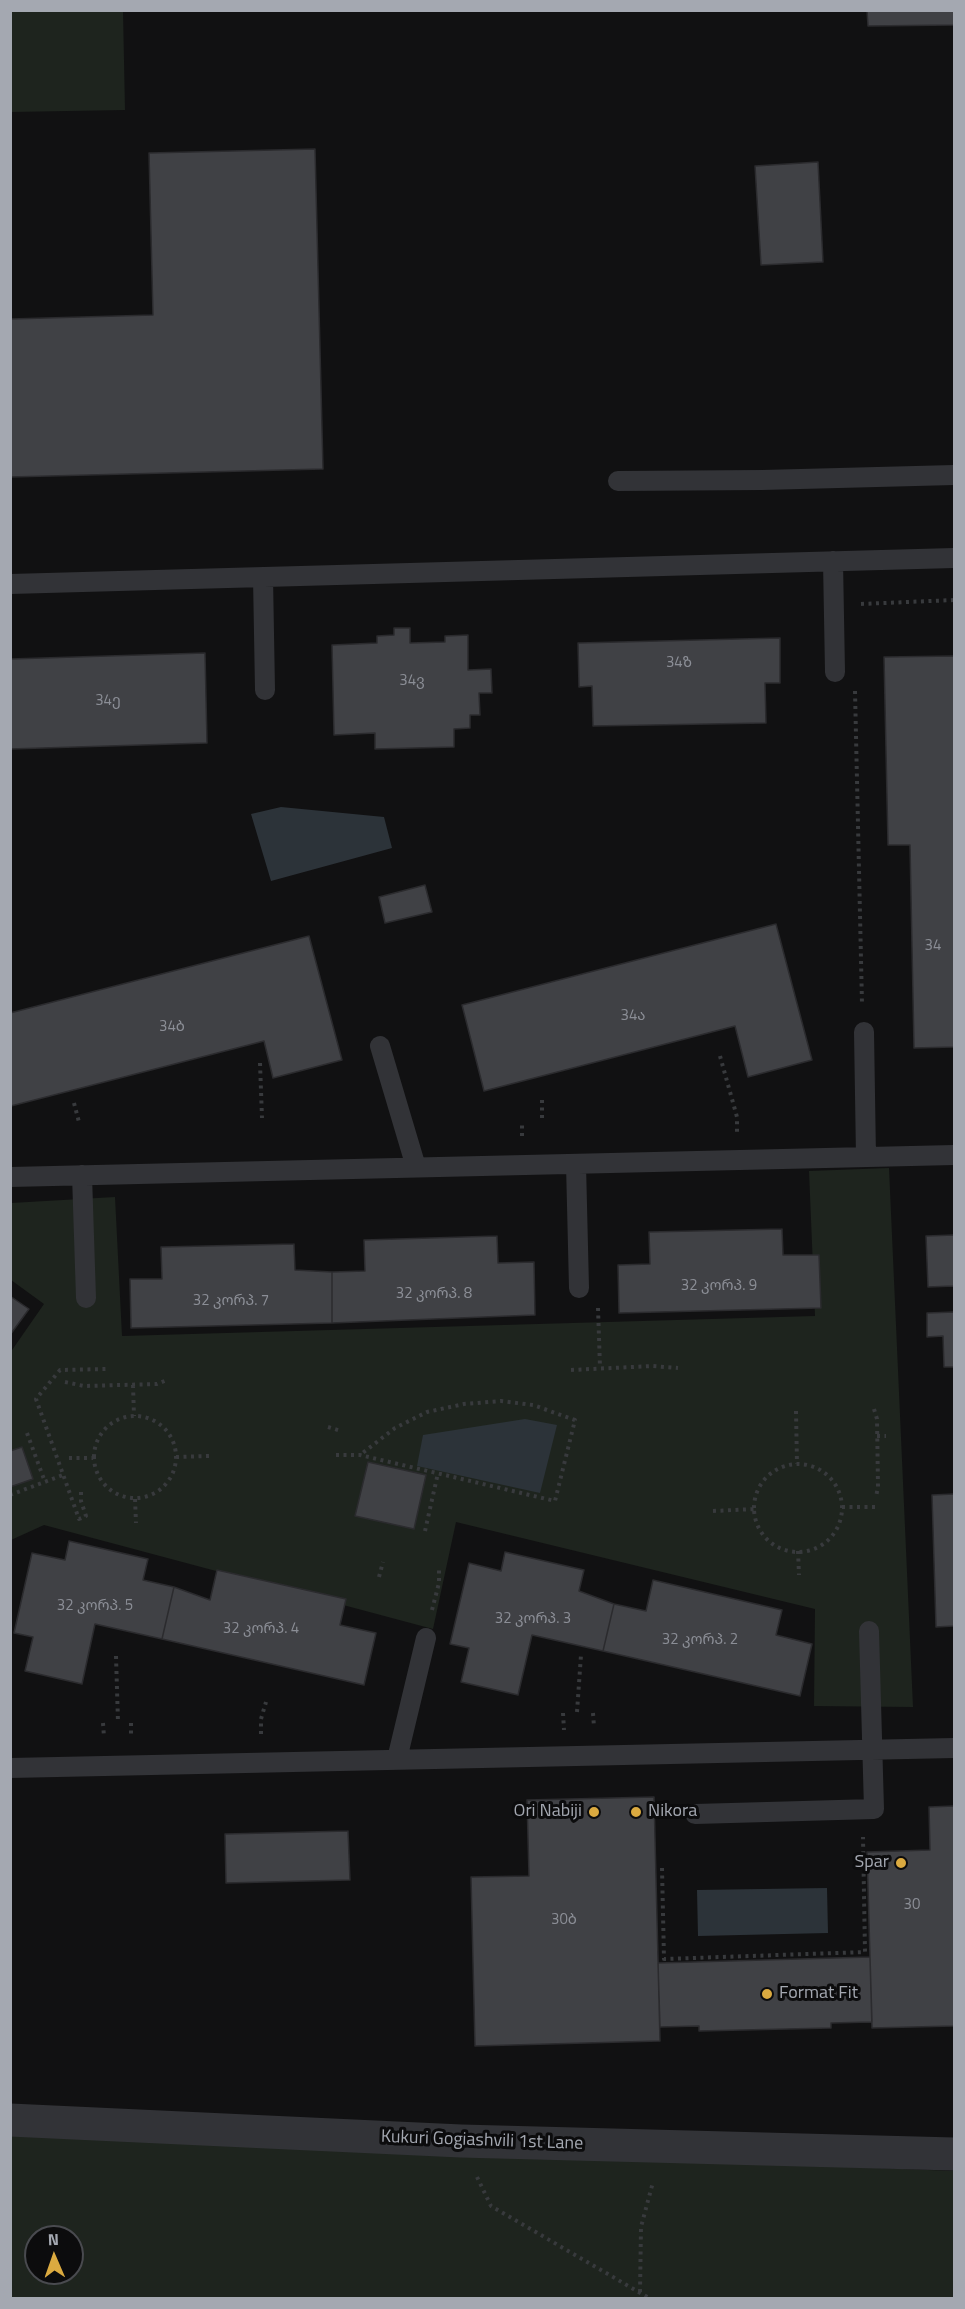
<!DOCTYPE html>
<meta charset="utf-8">
<style>
body{margin:0}
#map{position:relative;width:965px;height:2309px;overflow:hidden;background:#111112;font-family:"Titillium Web",sans-serif}
canvas{display:block}
.frame{position:absolute;inset:0;border:12px solid #a4a8b1;pointer-events:none}
.north{position:absolute;left:24px;top:2225px;width:60px;height:60px;box-sizing:border-box;background:#0c0c0d;border:2px solid #494a4f;border-radius:50%;rotate:358deg;font-size:16px;font-weight:700;line-height:24px;text-align:center;color:#a4a8b1}
.north::after{content:'';display:block;margin:auto;width:21px;height:27px;background:#dbaa40;clip-path:polygon(50% 0,100% 100%,50% 72%,0 100%)}
</style>
<div id="map">
<canvas width="965" height="2309"></canvas>
<div class="frame"></div>
<div class="north">N</div>
</div>
<script>
const ctx = document.querySelector('canvas').getContext('2d');
ctx.lineJoin = 'round';
function fillPath(path, color) { ctx.fillStyle = color; ctx.fill(path, 'evenodd'); }
const shape = rows => new Path2D(rows.map(r => 'M' + r).join(''));
function strokePath(path, color, width, dash) { ctx.strokeStyle = color; ctx.lineWidth = width; ctx.lineCap = dash ? 'butt' : 'round'; ctx.setLineDash(dash || []); ctx.stroke(path); }
function write(font, color, halo, rows, align = 'center') {
  ctx.font = font + ' "Titillium Web","Noto Sans Georgian",sans-serif'; ctx.lineWidth = 6; ctx.setLineDash([]); ctx.textBaseline = 'middle'; ctx.strokeStyle = halo; ctx.fillStyle = color; for (const [text, x, y, turn = 0] of rows) {
    ctx.save(); ctx.translate(x, y); ctx.rotate((+turn || 0) * Math.PI / 180); ctx.textAlign = isNaN(turn) ? turn : align; if (halo) ctx.strokeText(text, 0, 0); ctx.fillText(text, 0, 0); ctx.restore();
  }
}
const green = shape([
 [10,11,123,11,125,110,11,112],
 [889,1168,913,1707,814,1706,815,1609,456,1522,433,1629,44,1525,11,1540,10,1353,44,1304,11,1280,11,1203,115,1197,122,1336,815,1316,809,1171],
 [10,2134,954,2171,954,2298,11,2298],
 [36,2237,72,2237,72,2273,36,2273]
]);
const water = shape([
 [281,807,384,817,392,848,271,881,251,814],
 [525,1419,557,1425,540,1493,417,1466,423,1435],
 [827,1888,828,1933,698,1936,697,1890]
]);
const building = shape([
 [867,10,954,10,954,25,868,26,867,10],
 [315,149,323,469,10,477,10,319,153,315,149,153,315,149],
 [818,162,823,262,761,265,755,166,818,162],
 [394,628,410,628,410,643,445,642,445,636,468,635,468,670,491,669,492,693,479,693,480,715,470,715,470,728,454,729,454,747,375,749,375,733,334,735,332,645,377,643,377,636,394,635,394,628],
 [780,638,780,683,765,683,766,723,593,726,592,686,579,687,578,643,780,638],
 [205,653,207,743,10,749,10,659,205,653],
 [954,656,954,1047,914,1048,910,845,888,845,884,657,954,656],
 [425,885,432,912,385,923,379,897,425,885],
 [776,924,812,1060,748,1077,735,1026,484,1091,462,1005,776,924],
 [309,936,342,1060,273,1078,264,1041,11,1106,10,1013,309,936],
 [782,1229,783,1255,819,1255,821,1308,619,1313,618,1265,650,1264,649,1232,782,1229],
 [954,1235,954,1303,954,1286,928,1287,926,1236,954,1235],
 [497,1236,498,1263,534,1262,535,1315,332,1323,332,1272,365,1271,364,1240,497,1236],
 [294,1244,295,1270,332,1272,332,1323,131,1328,130,1279,162,1279,161,1247,294,1244],
 [10,1296,29,1309,10,1335,10,1296],
 [954,1312,954,1367,944,1367,943,1336,927,1337,927,1313,954,1312],
 [22,1447,33,1479,10,1487,10,1451,22,1447],
 [368,1462,426,1475,414,1529,355,1516,368,1462],
 [954,1494,954,1626,936,1627,932,1495,954,1494],
 [69,1541,148,1559,143,1580,174,1587,162,1639,95,1624,82,1684,25,1671,33,1637,14,1633,32,1553,65,1560,69,1541],
 [505,1552,584,1570,579,1591,614,1604,603,1651,532,1635,518,1695,461,1682,469,1648,450,1644,469,1563,501,1571,505,1552],
 [217,1570,346,1599,340,1625,376,1633,364,1685,162,1639,174,1587,210,1600,217,1570],
 [653,1580,782,1610,776,1635,812,1644,800,1696,603,1651,614,1604,646,1611,653,1580],
 [654,1797,660,2041,475,2046,471,1877,529,1876,527,1800,654,1797],
 [954,1806,954,2026,872,2028,867,1852,930,1850,929,1807,954,1806],
 [348,1831,350,1880,226,1883,225,1834,348,1831],
 [870,1957,872,2022,831,2023,831,2028,699,2031,699,2026,660,2027,658,1963,870,1957]
]);
const path = shape([
 [861,604,954,600],
 [855,691,862,1004],
 [720,1056,737,1117,737,1134],
 [260,1063,262,1118],
 [542,1100,542,1122],
 [74,1103,79,1122],
 [522,1136,522,1122],
 [598,1308,600,1367],
 [571,1370,652,1366,678,1368],
 [65,1382,84,1386,157,1384,167,1380],
 [133,1385,134,1416],
 [874,1409,877,1419,878,1487,876,1497],
 [796,1411,797,1464],
 '94 1457a41 41 0 1 1 82 0a41 41 0 1 1-82 0Z',
 [328,1427,341,1431],
 [27,1433,45,1482],
 [877,1436,886,1436],
 [336,1455,360,1455,555,1501,575,1420,533,1405,501,1401,464,1404,427,1412,395,1428,360,1455],
 [176,1457,210,1456],
 [69,1458,93,1458],
 '754 1508a44 44 0 1 1 88 0a44 44 0 1 1-88 0Z',
 [81,1492,81,1501,86,1516,79,1519,36,1399,60,1370,106,1369],
 [10,1495,63,1475],
 [135,1499,136,1523],
 [842,1507,876,1507],
 [713,1511,754,1509],
 [425,1531,438,1473],
 [798,1551,799,1575],
 [379,1577,383,1562],
 [432,1610,439,1583,439,1569],
 [116,1656,118,1722],
 [577,1712,581,1655],
 [563,1713,564,1730],
 [593,1713,594,1727],
 [103,1723,104,1737],
 [131,1723,131,1737],
 [261,1734,261,1719,266,1702],
 [662,1868,664,1959,865,1952,863,1837],
 [477,2177,491,2206,649,2298],
 [640,2292,641,2227,653,2182]
]);
const lane = shape([
 [618,481,762,480,954,475],
 [833,561,835,672],
 [263,577,265,690],
 [10,584,954,558],
 [864,1032,866,1157],
 [380,1046,416,1167],
 [576,1164,579,1288],
 [82,1175,86,1298],
 [10,1177,954,1155],
 [397,1759,426,1638],
 [10,1768,954,1748],
 [695,1814,874,1809,869,1631]
]);
const street = shape([
 [10,2120,461,2141,954,2154]
]);
const markers = [
 [594,1812,6,"#dbaa40"],
 [636,1812,6,"#dbaa40"],
 [901,1863,6,"#dbaa40"],
 [767,1994,6,"#dbaa40"]
];
const numberNames = [
 ["34ზ",679,663],
 ["34ვ",412,681],
 ["34ე",108,701],
 ["34",933,946],
 ["34ა",633,1016],
 ["34ბ",172,1027],
 ["32 კორპ. 9",719,1286],
 ["32 კორპ. 8",434,1294],
 ["32 კორპ. 7",231,1301],
 ["32 კორპ. 5",95,1606],
 ["32 კორპ. 3",533,1619],
 ["32 კორპ. 4",261,1629],
 ["32 კორპ. 2",700,1640],
 ["30",912,1905],
 ["30ბ",564,1920]
];
const poiNames = [
 ["Ori Nabiji",582,1812],
 ["Nikora",648,1812,"left"],
 ["Spar",889,1863],
 ["Format Fit",779,1994,"left"]
];
const streetNames = [
 ["Kukuri Gogiashvili 1st Lane",482,2141,2]
];
fillPath(green, '#1e241e');
fillPath(water, '#2c3339');
fillPath(building, '#404145');
strokePath(building, '#2b2b2e', 1.5);
strokePath(path, '#383a3d', 4, [3, 4.5]);
strokePath(lane, '#323337', 20);
strokePath(street, '#323337', 33);
for (const [x, y, r, color] of markers) { const dot = new Path2D(); dot.arc(x, y, r, 0, 2 * Math.PI); ctx.fillStyle = color; ctx.fill(dot); strokePath(dot, '#0c0c0d', 2); }
write('15px', '#8b8e96', null, numberNames);
write('18px', '#a4a8b1', '#0c0c0d', poiNames, 'right');
write('18px', '#a4a8b1', '#0c0c0d', streetNames);
</script>
